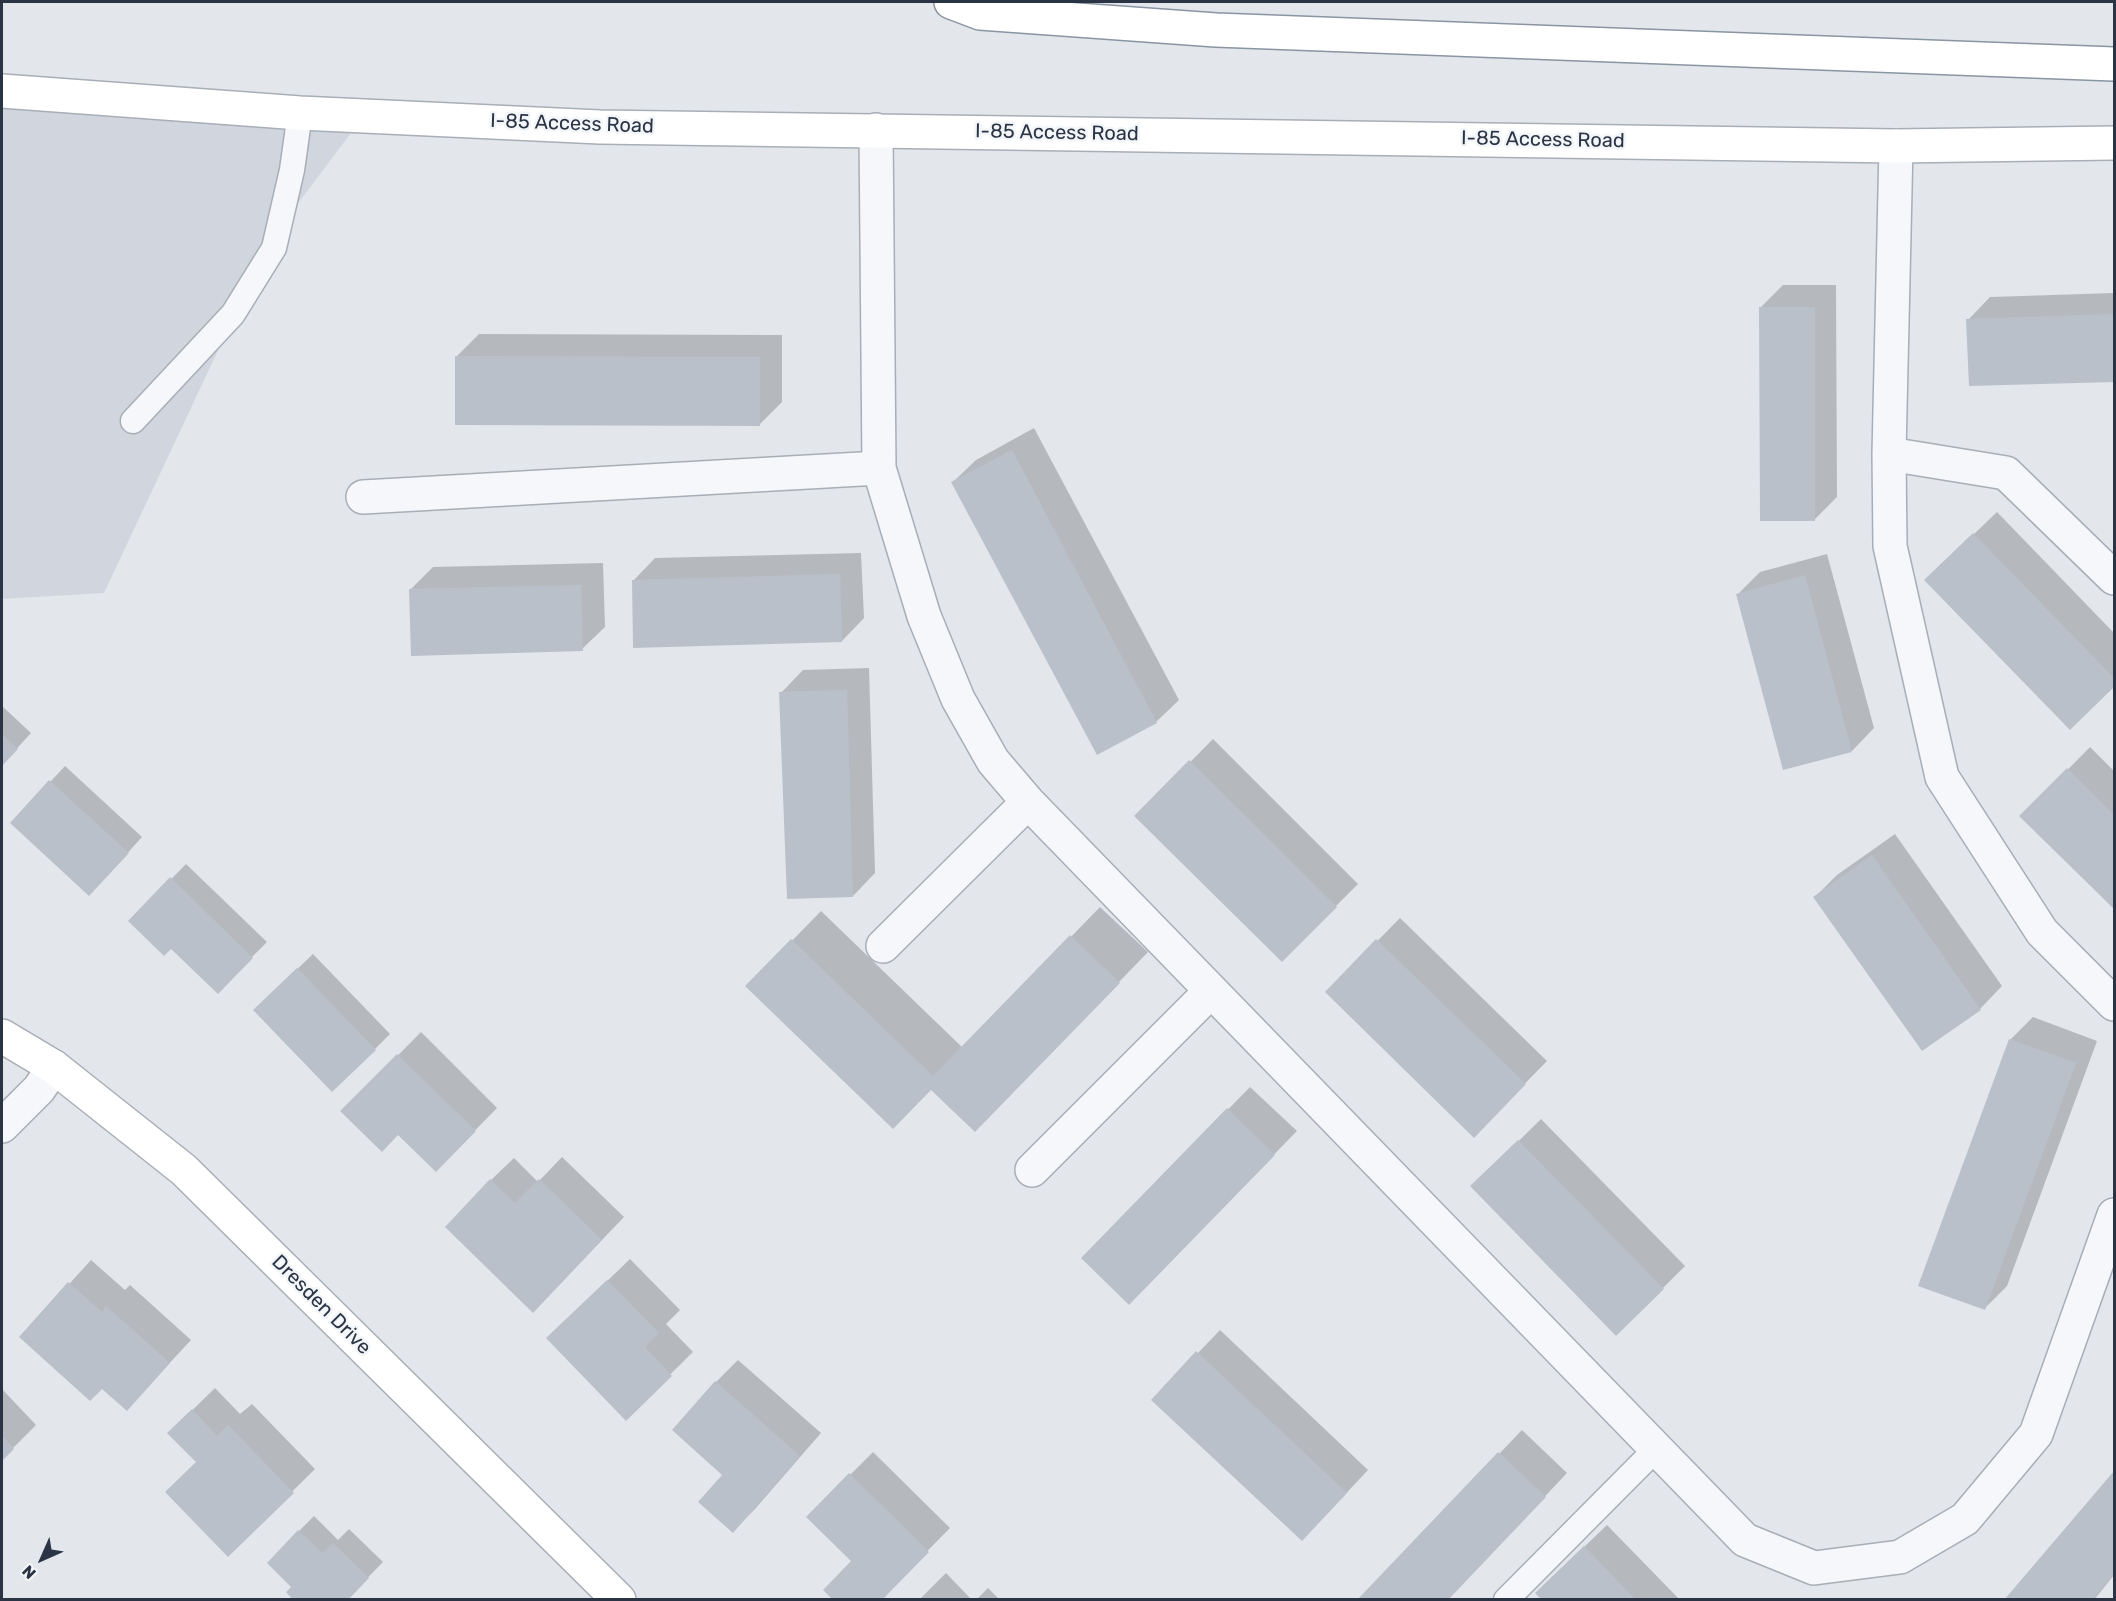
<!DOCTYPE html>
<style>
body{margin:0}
#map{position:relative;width:2116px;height:1601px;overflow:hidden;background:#e3e7ec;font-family:Rubik,sans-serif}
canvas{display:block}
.frame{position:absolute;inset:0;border:3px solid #2a3444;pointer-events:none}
.north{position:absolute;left:12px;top:1529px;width:60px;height:60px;-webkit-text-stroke:4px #f3f6f9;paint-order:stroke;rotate:225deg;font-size:16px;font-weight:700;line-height:24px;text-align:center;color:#2a3444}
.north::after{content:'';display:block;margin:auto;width:21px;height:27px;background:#2a3444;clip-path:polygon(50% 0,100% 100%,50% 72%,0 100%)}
</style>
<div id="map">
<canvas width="2116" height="1601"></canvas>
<div class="frame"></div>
<div class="north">N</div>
</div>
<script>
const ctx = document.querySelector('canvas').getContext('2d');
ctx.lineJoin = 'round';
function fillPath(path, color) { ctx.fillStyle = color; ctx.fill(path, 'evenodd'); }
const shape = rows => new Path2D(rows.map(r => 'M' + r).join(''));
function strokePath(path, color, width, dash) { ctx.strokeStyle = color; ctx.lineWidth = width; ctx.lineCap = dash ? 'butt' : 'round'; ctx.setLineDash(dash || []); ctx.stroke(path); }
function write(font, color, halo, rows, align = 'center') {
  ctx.font = font + ' Rubik,sans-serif'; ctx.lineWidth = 5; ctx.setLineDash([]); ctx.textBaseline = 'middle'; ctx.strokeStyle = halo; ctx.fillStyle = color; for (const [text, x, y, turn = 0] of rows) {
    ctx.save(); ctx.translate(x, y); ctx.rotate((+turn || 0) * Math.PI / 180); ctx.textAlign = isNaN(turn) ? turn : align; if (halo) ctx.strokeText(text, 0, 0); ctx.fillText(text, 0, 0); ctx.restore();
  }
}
const built = shape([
 [2,92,372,105,269,242,104,593,2,599]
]);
const shadow = shape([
 [1783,285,1836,285,1837,497,1814,520,1761,307],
 [2114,293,2114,380,1970,385,1968,320,1990,297],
 [479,334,782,335,782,402,760,424,456,357],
 [1034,428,1179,700,1156,722,953,482,976,460],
 [1997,512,2114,633,2114,685,2070,728,1949,558],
 [861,553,864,618,842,641,633,581,655,558],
 [1827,554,1874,728,1852,751,1738,594,1760,572],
 [603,563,605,627,582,649,410,590,433,567],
 [869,668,875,873,853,896,781,693,803,670],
 [2,706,31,733,2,765],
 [1213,739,1358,884,1282,960,1137,816],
 [2090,747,2114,771,2114,907,2022,816],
 [65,766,142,837,104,879,12,823],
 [1895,834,2002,986,1980,1009,1815,897,1837,875],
 [186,864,267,942,218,991,171,947,130,921],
 [1100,907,1148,952,1004,1101,932,1088,748,986,821,911,963,1048],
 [1400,918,1547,1061,1496,1113,1327,992],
 [313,954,390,1034,375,1049,270,995],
 [2033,1017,2097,1041,2007,1286,1984,1309,2010,1040],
 [421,1032,497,1108,436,1170,398,1133,343,1111],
 [1250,1087,1297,1131,1151,1280,1083,1258],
 [1541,1119,1685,1266,1663,1288,1472,1187],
 [562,1157,624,1217,556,1288,491,1180,514,1158,538,1182],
 [630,1259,680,1310,666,1324,693,1352,626,1418,571,1316],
 [91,1260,125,1290,130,1285,191,1340,127,1409,102,1387,21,1337],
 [1220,1330,1368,1470,1324,1517,1153,1400],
 [738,1360,821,1433,755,1509,733,1531,724,1475,716,1382],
 [215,1388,240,1414,252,1404,315,1469,228,1555,197,1462,169,1433],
 [2,1389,36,1425,2,1459],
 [1522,1430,1567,1473,1447,1600,1359,1600],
 [873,1452,950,1528,880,1599,853,1561,808,1517],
 [2114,1473,2114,1575,2094,1600,2006,1600],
 [314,1516,338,1540,349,1529,383,1562,346,1600,293,1586,299,1531],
 [1607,1525,1680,1600,1544,1600,1560,1570],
 [946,1573,972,1600,919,1600],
 [988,1588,1000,1600,976,1600]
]);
const building = shape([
 [1759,307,1815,307,1815,521,1760,521],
 [2114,314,2114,382,1969,386,1966,319],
 [455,356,760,357,760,426,455,425],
 [1012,450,1157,723,1097,755,951,482],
 [1973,533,2114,678,2114,687,2070,730,1924,580],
 [840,574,842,642,633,648,632,580],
 [1805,575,1852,752,1783,770,1736,594],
 [581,585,583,651,411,656,409,589],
 [847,690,853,897,787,899,779,692],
 [2,734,18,749,2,766],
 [1189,760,1337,907,1282,962,1134,816],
 [2067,768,2114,815,2114,909,2019,816],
 [49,780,129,853,89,896,10,823],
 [1872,855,1981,1010,1922,1051,1813,897],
 [170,877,253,958,218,994,171,949,164,956,128,921],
 [1070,935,1120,983,975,1132,931,1090,893,1129,745,986,791,939,933,1076],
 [1376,939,1526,1084,1474,1138,1325,992],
 [297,968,376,1050,332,1092,253,1010],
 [2009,1039,2076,1063,1985,1310,1918,1286],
 [397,1054,476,1131,436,1172,398,1135,382,1152,340,1111],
 [1227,1108,1275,1155,1129,1305,1081,1258],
 [1518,1140,1664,1289,1616,1336,1470,1186],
 [490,1179,515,1203,539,1179,602,1240,533,1313,445,1227],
 [607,1280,659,1333,645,1347,672,1376,626,1421,546,1338],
 [68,1282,102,1312,106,1306,170,1363,127,1411,102,1389,90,1401,19,1337],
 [1196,1351,1347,1493,1302,1541,1151,1400],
 [715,1381,800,1456,733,1533,698,1502,722,1475,672,1430],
 [192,1409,217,1436,228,1425,294,1493,228,1557,165,1492,196,1462,167,1433],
 [2,1435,14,1449,2,1461],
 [1498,1452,1546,1497,1448,1600,1357,1600],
 [2114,1471,2114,1574,2092,1600,2004,1600],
 [849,1473,929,1552,882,1600,833,1600,823,1590,851,1561,806,1517],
 [298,1530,322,1553,333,1543,369,1578,348,1600,293,1600,286,1592,291,1587,267,1563],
 [1584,1546,1636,1600,1542,1600,1535,1593]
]);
const lane = shape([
 [133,421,233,314,274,248,292,170,300,113],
 [1506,1600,1656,1449]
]);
const street = shape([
 [876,130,879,468,924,616,958,699,993,761,1028,802,1745,1540,1814,1568,1900,1557,1965,1519,2036,1434,2114,1215],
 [1896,146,1889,454,1890,546,1942,777,2042,932,2114,1004],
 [1889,454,2006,473,2114,578],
 [363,497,879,468],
 [883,946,1028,802],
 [2,1126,39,1089,54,1067],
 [1032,1170,1211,991]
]);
const secondary = shape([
 [2,91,300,113,600,127,1896,146,2114,143],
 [2,1036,54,1067,184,1170,619,1600]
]);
const highway = shape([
 [951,2,980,13,1216,30,2114,64]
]);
const streetNames = [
 ["I-85 Access Road",572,124,2],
 ["I-85 Access Road",1057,133,1],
 ["I-85 Access Road",1543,140,1],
 ["Dresden Drive",321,1305,45]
];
fillPath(built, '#d1d6de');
fillPath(shadow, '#0003');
fillPath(building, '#bac0c9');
strokePath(lane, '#a8aeb6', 27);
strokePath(street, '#a8aeb6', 36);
strokePath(secondary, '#a8aeb6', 36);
strokePath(highway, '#8a94a3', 36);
strokePath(lane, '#f6f7fa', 24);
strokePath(street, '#f6f7fa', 33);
strokePath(secondary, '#fff', 33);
strokePath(highway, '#fff', 33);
write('20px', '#2a3444', '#f3f6f9', streetNames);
</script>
